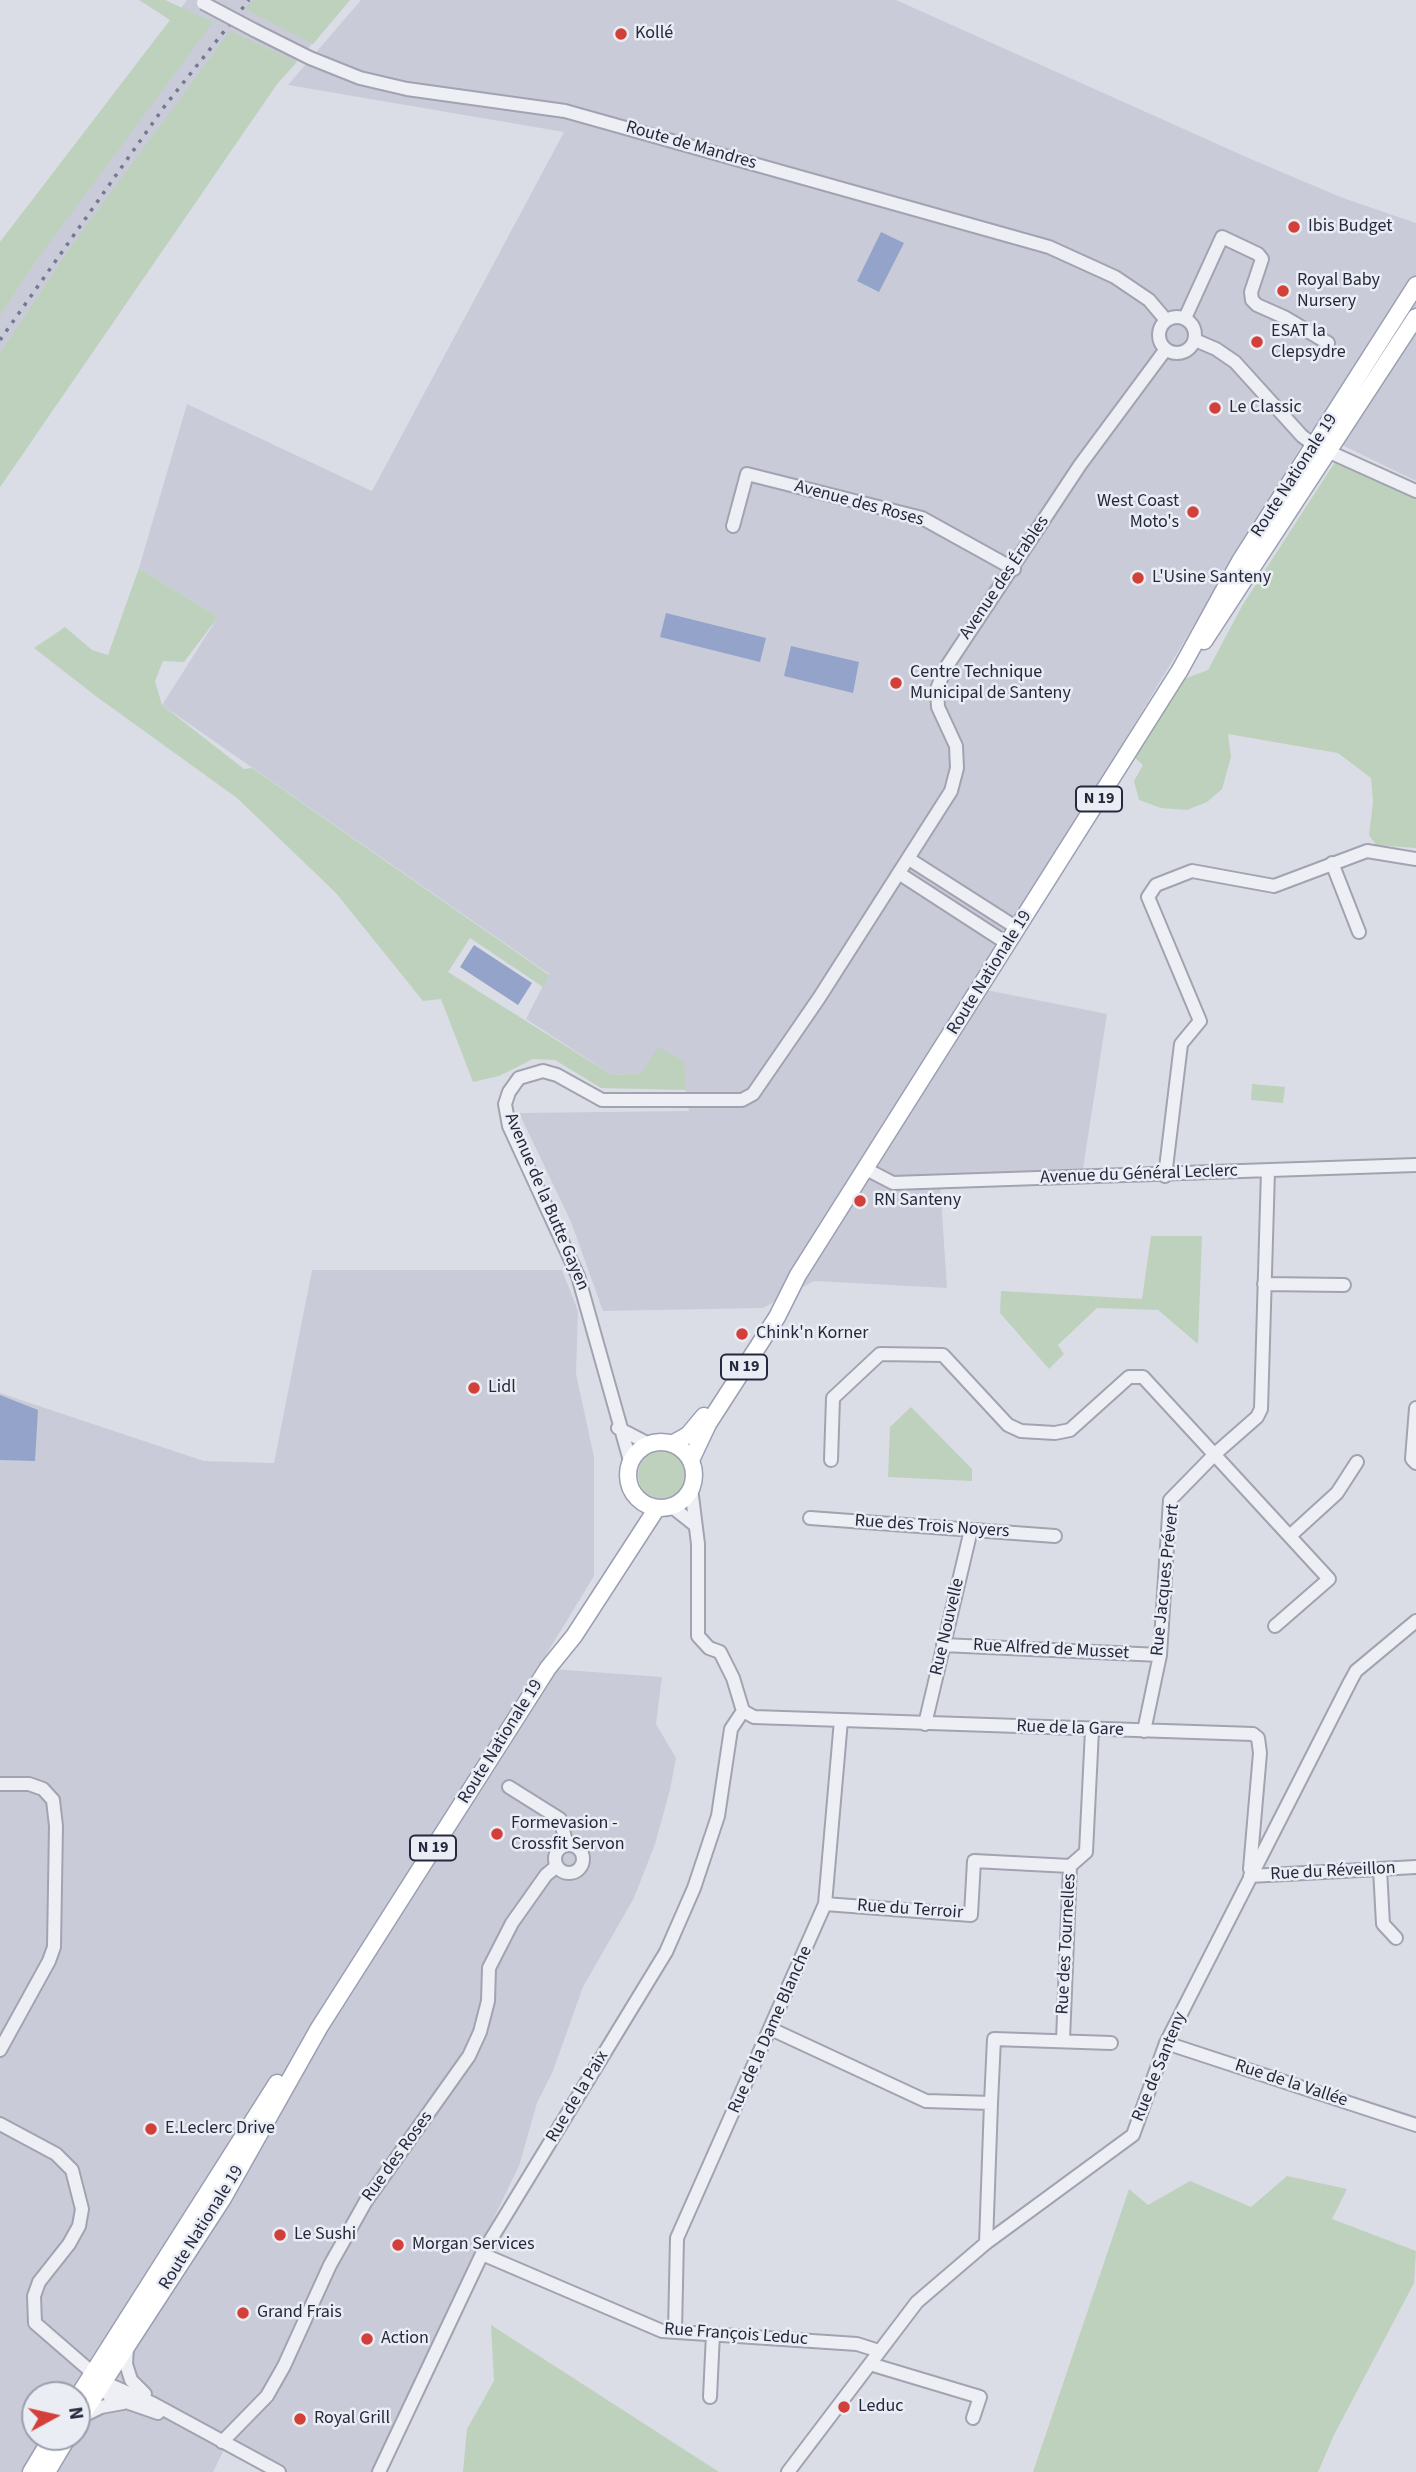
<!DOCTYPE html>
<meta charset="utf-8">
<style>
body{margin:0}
#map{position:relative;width:1416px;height:2472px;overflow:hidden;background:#dbdde6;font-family:"Source Sans 3",sans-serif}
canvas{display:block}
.north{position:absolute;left:21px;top:2381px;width:70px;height:70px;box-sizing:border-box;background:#eaedf4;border:2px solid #9b9fab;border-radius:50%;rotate:82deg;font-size:19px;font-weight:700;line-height:28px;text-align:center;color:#25293d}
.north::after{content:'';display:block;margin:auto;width:24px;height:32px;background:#d34039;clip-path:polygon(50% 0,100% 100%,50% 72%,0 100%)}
</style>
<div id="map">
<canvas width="1416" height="2472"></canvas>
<div class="north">N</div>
</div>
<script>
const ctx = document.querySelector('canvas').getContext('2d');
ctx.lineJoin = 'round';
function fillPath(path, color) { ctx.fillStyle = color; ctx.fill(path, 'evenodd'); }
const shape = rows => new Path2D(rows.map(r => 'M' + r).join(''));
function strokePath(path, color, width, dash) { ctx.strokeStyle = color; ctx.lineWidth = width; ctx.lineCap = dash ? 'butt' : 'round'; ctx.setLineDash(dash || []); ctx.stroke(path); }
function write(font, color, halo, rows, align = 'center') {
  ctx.font = font + ' "Source Sans 3",sans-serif'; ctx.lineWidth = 5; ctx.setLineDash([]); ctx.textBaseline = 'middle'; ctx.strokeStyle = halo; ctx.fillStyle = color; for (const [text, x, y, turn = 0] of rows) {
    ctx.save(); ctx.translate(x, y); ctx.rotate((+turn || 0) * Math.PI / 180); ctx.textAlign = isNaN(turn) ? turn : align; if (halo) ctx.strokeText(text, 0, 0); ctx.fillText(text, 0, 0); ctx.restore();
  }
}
const built = shape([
 [187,0,350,0,277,84,0,487,0,242],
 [361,0,896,0,1253,160,1343,198,1416,223,1416,481,1311,430,976,988,1107,1014,1082,1175,940,1183,947,1288,814,1281,763,1308,603,1311,571,1222,519,1113,689,1111,686,1090,642,1073,612,1075,526,1019,549,974,162,705,218,617,139,568,187,404,372,491,564,132,288,85],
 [312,1270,562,1270,578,1311,576,1374,594,1457,594,1576,538,1668,662,1677,656,1724,676,1758,670,1790,655,1844,634,1898,583,1987,553,2071,537,2103,519,2166,371,2472,268,2472,224,2450,213,2472,0,2472,0,1393,204,1461,274,1463],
 [35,2395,77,2395,77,2437,35,2437]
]);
const green = shape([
 [139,0,165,0,213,22,33,265,0,316,0,242,170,20],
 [253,0,350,0,313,44,245,9],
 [230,31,297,62,277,84,0,487,0,353,70,248],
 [1335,462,1416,498,1416,848,1376,845,1369,835,1373,802,1371,778,1338,753,1228,734,1231,757,1222,789,1207,802,1187,810,1161,808,1139,800,1134,781,1143,765,1133,756,1176,682,1208,670,1242,606],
 [139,568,218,617,184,662,163,661,155,681,162,705,244,769,252,768,549,975,543,987,470,938,448,972,612,1075,642,1073,658,1047,684,1061,686,1090,601,1088,555,1060,533,1059,499,1076,473,1082,441,999,423,1001,336,893,237,798,97,697,34,648,65,627,92,650,108,655],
 [1252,1084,1285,1087,1283,1103,1251,1100],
 [1151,1236,1202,1236,1198,1344,1158,1310,1097,1308,1058,1345,1064,1354,1049,1369,1000,1313,1001,1291,1142,1299],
 [911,1407,972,1469,972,1481,888,1477,890,1427],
 '638 1475a24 24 0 1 1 48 0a24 24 0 1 1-48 0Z',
 [1287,2176,1347,2189,1332,2219,1416,2251,1414,2283,1334,2435,1318,2472,1033,2472,1129,2189,1148,2205,1190,2181,1251,2207],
 [491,2325,719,2472,463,2472,467,2429,494,2381]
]);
const water = shape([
 [881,232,904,243,879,292,857,281],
 [666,613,766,638,760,662,660,637],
 [791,646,859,662,853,693,784,676],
 [474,945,532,983,518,1005,460,967],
 [0,1395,38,1410,35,1461,0,1460]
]);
const minor = shape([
 [254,30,310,58,360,78,407,89,565,111,1049,247,1115,277,1149,300,1166,320],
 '1159 335a18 18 0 1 1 36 0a18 18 0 1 1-36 0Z',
 [1185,318,1222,237,1258,254,1262,259,1251,292,1252,300,1257,305,1284,317,1328,343],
 [1195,340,1216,349,1235,362,1302,436,1314,445,1416,491],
 [733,526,747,474,922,518,1014,569],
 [909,859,1017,928],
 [1332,863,1359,932],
 [900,874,1008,944],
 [866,1169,893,1183,1416,1165],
 [1165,1176,1181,1044,1200,1021,1148,897,1156,885,1192,871,1274,886,1367,851,1416,859],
 [1264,1284,1344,1285],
 [1416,1408,1412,1459,1416,1463],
 [618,1428,649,1444],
 [831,1460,833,1398,880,1354,943,1355,1008,1425,1021,1431,1055,1433,1070,1430,1129,1377,1143,1377,1329,1579,1275,1626],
 [631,1464,578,1276,509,1126,505,1104,509,1092,519,1078,543,1071,557,1075,602,1100,742,1100,753,1094,819,998,951,791,957,768,956,746,938,707,937,689,945,669,1080,465,1166,349],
 [691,1488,698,1544,698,1636,709,1648,720,1652,733,1678,743,1711],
 [671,1506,695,1525],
 [810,1518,1055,1536],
 [1292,1534,1337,1493,1357,1462],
 [943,1645,1160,1655],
 [743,1711,754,1717,1253,1734,1258,1738,1260,1753,1250,1869],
 [925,1724,971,1530],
 [1144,1731,1160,1655,1170,1500,1216,1453,1257,1417,1261,1409,1268,1171],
 [0,1784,29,1784,43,1789,53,1800,56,1826,54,1947,49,1961,0,2050],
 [509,1787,560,1819,567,1845],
 '555 1859a14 14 0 1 1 28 0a14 14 0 1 1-28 0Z',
 [1380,1869,1383,1924,1396,1938],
 [1250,1876,1416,1867],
 [825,1904,971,1915,974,1861,1070,1866],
 [771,2029,926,2101,991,2103,994,2039,1111,2043],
 [1063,2040,1070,1866,1086,1852,1092,1730],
 [1166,2043,1416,2125],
 [0,2124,56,2154,72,2170,82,2209,79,2226,69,2244,39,2282,34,2296,35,2323,103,2382,152,2403,279,2472],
 [986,2243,991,2103],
 [482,2254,662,2331,857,2344,879,2351],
 [675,2331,677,2238,825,1904,841,1720],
 [127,2347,126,2364,131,2380,145,2394],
 [870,2364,980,2397,973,2418],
 [103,2382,109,2396,158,2413],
 [710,2397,713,2334],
 [81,2417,101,2407,123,2403],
 [222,2442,267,2396,284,2366,330,2265,366,2201,469,2056,480,2032,488,2001,489,1968,512,1923,546,1875,557,1866],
 [379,2472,482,2254,666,1952,694,1888,718,1816,731,1729,743,1711],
 [788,2472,917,2302,986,2243,1133,2135,1166,2043,1350,1682,1356,1671,1416,1621]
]);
const major = shape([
 [1204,641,1416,317],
 '628 1475a33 33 0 1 1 66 0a33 33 0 1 1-66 0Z',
 [672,1444,688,1435,704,1416],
 [691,1460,708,1424,777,1317,798,1275,1180,670,1240,561,1416,285],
 [77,2398,277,2083],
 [77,2423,222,2200,319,2028,548,1668,574,1636,657,1508],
 [31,2472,52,2437],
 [47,2472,68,2437]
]);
const rail = shape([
 [0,340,164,107,249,0]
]);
const minorBridge = shape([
 [203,3,254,30]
]);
const markers = [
 [621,34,7,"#d34039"],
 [1294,227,7,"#d34039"],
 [1283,291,7,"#d34039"],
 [1257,342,7,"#d34039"],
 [1215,408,7,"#d34039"],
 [1193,512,7,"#d34039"],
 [1138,578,7,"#d34039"],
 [896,683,7,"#d34039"],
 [860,1201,7,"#d34039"],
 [742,1334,7,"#d34039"],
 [474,1388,7,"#d34039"],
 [497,1834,7,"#d34039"],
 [151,2129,7,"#d34039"],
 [280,2235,7,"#d34039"],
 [398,2245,7,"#d34039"],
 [243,2313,7,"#d34039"],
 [367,2339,7,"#d34039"],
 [844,2407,7,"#d34039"],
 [300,2419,7,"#d34039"]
];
const shields = [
 [1099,799,46],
 [744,1367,46],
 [433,1848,46]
];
const shieldNames = [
 ["N 19",1099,799],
 ["N 19",744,1367],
 ["N 19",433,1848]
];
const poiNames = [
 ["Kollé",635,34],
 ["Ibis Budget",1308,227],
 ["Royal Baby",1297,281],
 ["Nursery",1297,302],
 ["ESAT la",1271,332],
 ["Clepsydre",1271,353],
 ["Le Classic",1229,408],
 ["West Coast",1179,502,"right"],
 ["Moto's",1179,523,"right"],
 ["L'Usine Santeny",1152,578],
 ["Centre Technique",910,673],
 ["Municipal de Santeny",910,694],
 ["RN Santeny",874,1201],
 ["Chink'n Korner",756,1334],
 ["Lidl",488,1388],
 ["Formevasion -",511,1824],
 ["Crossfit Servon",511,1845],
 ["E.Leclerc Drive",165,2129],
 ["Le Sushi",294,2235],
 ["Morgan Services",412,2245],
 ["Grand Frais",257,2313],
 ["Action",381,2339],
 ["Leduc",858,2407],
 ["Royal Grill",314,2419]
];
const streetNames = [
 ["Route de Mandres",691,146,16],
 ["Route Nationale 19",1295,476,-57],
 ["Avenue des Roses",859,504,15],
 ["Avenue des Érables",1005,578,-56],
 ["Route Nationale 19",990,973,-58],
 ["Avenue du Général Leclerc",1139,1175,-2],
 ["Avenue de la Butte Gayen",546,1202,67],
 ["Rue des Trois Noyers",932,1527,4],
 ["Rue Jacques Prévert",1166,1580,-84],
 ["Rue Nouvelle",948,1627,-77],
 ["Rue Alfred de Musset",1051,1650,3],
 ["Rue de la Gare",1070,1729,2],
 ["Route Nationale 19",501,1742,-58],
 ["Rue du Réveillon",1333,1872,-3],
 ["Rue du Terroir",910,1910,4],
 ["Rue des Tournelles",1067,1944,-87],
 ["Rue de la Dame Blanche",771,2030,-66],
 ["Rue de Santeny",1160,2067,-68],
 ["Rue de la Vallée",1291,2084,18],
 ["Rue de la Paix",578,2097,-59],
 ["Rue des Roses",398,2157,-54],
 ["Route Nationale 19",202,2228,-58],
 ["Rue François Leduc",736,2335,4]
];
fillPath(built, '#c9ccd8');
fillPath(green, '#bdd1bc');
fillPath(water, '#94a3c9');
strokePath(minor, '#a1a3b0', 16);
strokePath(major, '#9a9fb2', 19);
strokePath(minor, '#eeeff5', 12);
strokePath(major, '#fff', 16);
strokePath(rail, '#747990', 3.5, [3.5, 7]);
strokePath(minorBridge, '#a1a3b0', 16, []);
strokePath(minorBridge, '#eeeff5', 12);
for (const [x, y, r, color] of markers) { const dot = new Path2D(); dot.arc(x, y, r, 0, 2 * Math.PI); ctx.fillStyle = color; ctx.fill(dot); strokePath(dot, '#eaedf4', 2.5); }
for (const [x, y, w] of shields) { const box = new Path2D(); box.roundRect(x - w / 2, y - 12.5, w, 25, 5); ctx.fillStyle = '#eaedf4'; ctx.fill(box); strokePath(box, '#25293d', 2); }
write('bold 16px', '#25293d', null, shieldNames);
write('18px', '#25293d', '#eaedf4', poiNames, 'left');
write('18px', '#25293d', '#eaedf4', streetNames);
</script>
